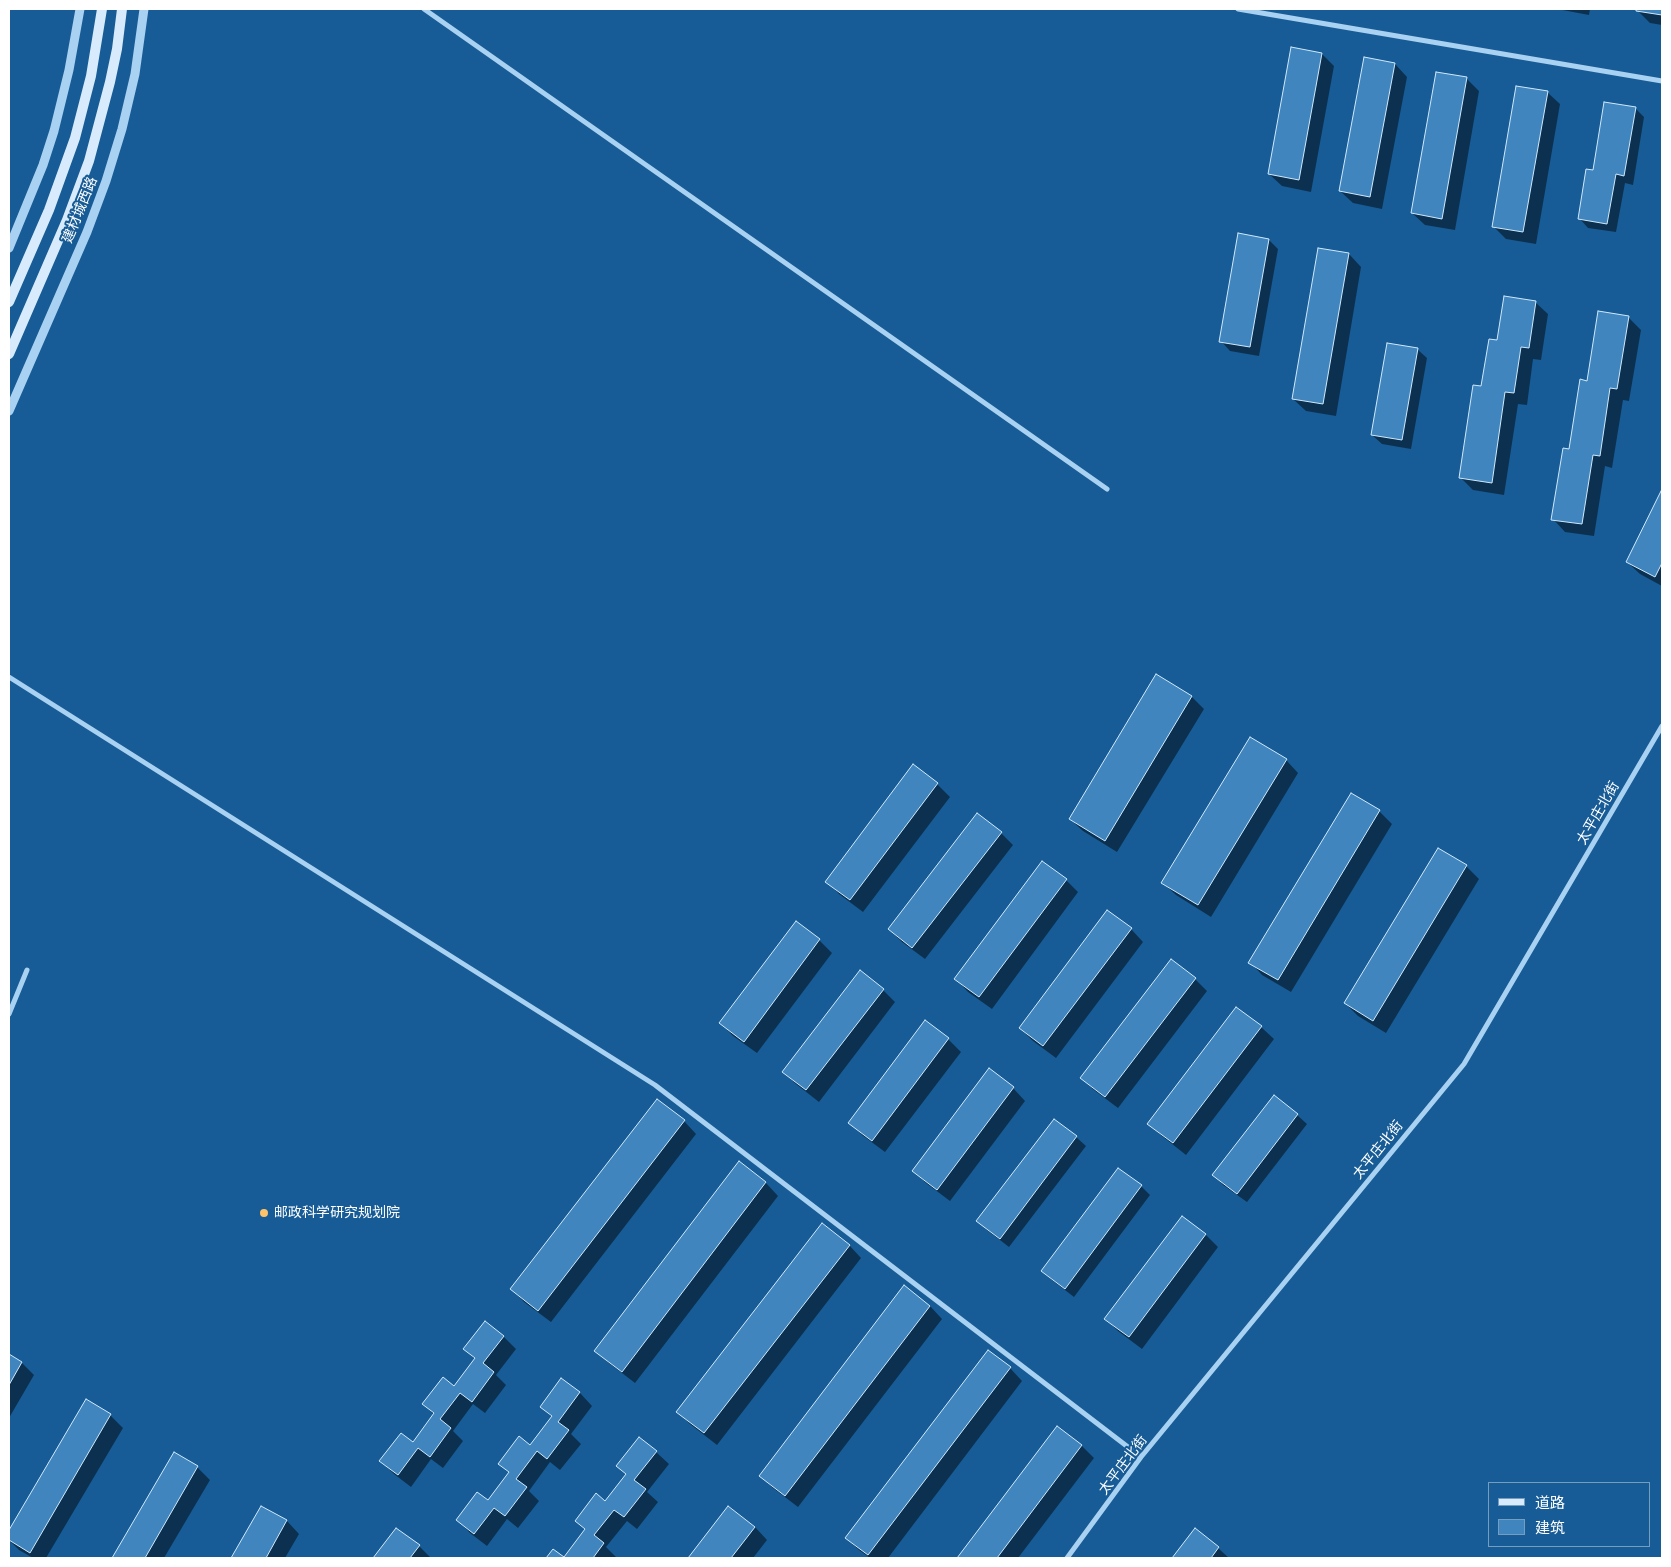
<!DOCTYPE html>
<meta charset="utf-8">
<style>
body{margin:0}
#map{position:relative;width:1671px;height:1567px;overflow:hidden;background:#175c96;font-family:Raleway,"Noto Sans SC",sans-serif}
canvas{display:block}
.frame{position:absolute;inset:0;border:10px solid #fff;pointer-events:none}
.legend{position:absolute;left:1488px;top:1482px;width:162px;height:65px;box-sizing:border-box;background:#175c96;border:1px solid #749dc0;margin:0;padding:6px 9px;list-style:none;font-size:15px;color:#fff}
.legend li{display:flex;align-items:center;gap:10px;height:25px}
.legend b{width:25px;border:1px solid #749dc0}
</style>
<div id="map">
<canvas width="1671" height="1567"></canvas>
<div class="frame"></div>
<ul class="legend">
<li><b style="height:6px;background:#d7ebfc"></b>道路</li>
<li><b style="height:14px;background:#4085bd"></b>建筑</li>
</ul>
</div>
<script>
const ctx = document.querySelector('canvas').getContext('2d');
ctx.lineJoin = 'round';
function fillPath(path, color) { ctx.fillStyle = color; ctx.fill(path, 'evenodd'); }
const shape = rows => new Path2D(rows.map(r => 'M' + r).join(''));
function strokePath(path, color, width, dash) { ctx.strokeStyle = color; ctx.lineWidth = width; ctx.lineCap = dash ? 'butt' : 'round'; ctx.setLineDash(dash || []); ctx.stroke(path); }
function write(font, color, halo, rows, align = 'center') {
  ctx.font = font + ' Raleway,"Noto Sans SC",sans-serif'; ctx.lineWidth = 4; ctx.setLineDash([]); ctx.textBaseline = 'middle'; ctx.strokeStyle = halo; ctx.fillStyle = color; for (const [text, x, y, turn = 0] of rows) {
    ctx.save(); ctx.translate(x, y); ctx.rotate((+turn || 0) * Math.PI / 180); ctx.textAlign = isNaN(turn) ? turn : align; if (halo) ctx.strokeText(text, 0, 0); ctx.fillText(text, 0, 0); ctx.restore();
  }
}
const shadow = shape([
 [1557,9,1590,9,1589,15],
 [1638,9,1662,9,1662,25,1650,23,1637,10],
 [1322,54,1334,66,1311,192,1282,186,1269,174],
 [1365,59,1395,64,1407,77,1382,209,1353,203,1340,191],
 [1466,78,1479,91,1455,230,1425,225,1412,213],
 [1547,92,1560,104,1536,244,1506,239,1494,227],
 [1635,108,1644,117,1633,185,1625,183,1616,232,1588,228,1579,218,1594,172],
 [1269,240,1278,249,1259,356,1230,351,1221,341],
 [1349,254,1361,267,1336,416,1306,411,1293,399],
 [1535,302,1548,314,1541,360,1533,359,1527,405,1518,404,1504,495,1473,490,1460,477,1498,341],
 [1628,317,1641,330,1629,401,1623,400,1612,468,1605,466,1594,536,1565,532,1553,519,1588,382],
 [1417,349,1427,358,1411,449,1382,444,1372,435],
 [1662,492,1662,586,1640,574,1627,562],
 [1157,676,1192,697,1204,709,1117,852,1083,831,1070,819],
 [1286,760,1298,773,1211,917,1176,895,1163,883],
 [913,766,937,784,950,797,863,912,839,894,827,881],
 [1379,811,1392,824,1291,992,1262,975,1250,962],
 [1001,833,1013,845,925,959,902,942,889,929],
 [1466,866,1479,879,1386,1033,1358,1016,1345,1003],
 [1066,880,1078,892,992,1009,968,992,956,979],
 [796,923,819,940,832,953,757,1053,733,1036,721,1023],
 [1131,929,1143,942,1056,1058,1033,1041,1020,1028],
 [1195,979,1207,991,1118,1108,1094,1090,1082,1078],
 [883,990,895,1002,819,1102,796,1084,783,1072],
 [925,1022,948,1039,961,1052,885,1152,862,1135,850,1122],
 [1261,1027,1274,1039,1186,1155,1162,1136,1149,1124],
 [1013,1088,1025,1101,950,1201,926,1183,914,1171],
 [1297,1115,1307,1124,1247,1202,1223,1185,1214,1175],
 [1054,1120,1076,1137,1086,1146,1009,1247,987,1230,978,1220],
 [684,1121,696,1134,551,1322,524,1302,512,1289],
 [739,1163,766,1183,778,1196,635,1383,609,1363,596,1350],
 [1119,1169,1141,1186,1150,1195,1074,1297,1052,1280,1042,1271],
 [1182,1217,1206,1235,1218,1247,1142,1349,1118,1331,1106,1319],
 [849,1245,861,1258,717,1445,690,1424,678,1412],
 [904,1287,930,1306,942,1319,798,1507,773,1488,760,1475],
 [503,1336,516,1349,496,1375,506,1385,485,1413,473,1404,453,1431,463,1441,443,1468,431,1459,411,1487,394,1474,381,1461,413,1443,434,1415,424,1404,454,1387,475,1359,465,1349],
 [9,1355,22,1363,34,1375,9,1418],
 [1010,1368,1022,1381,888,1558,870,1558,859,1550,846,1538],
 [562,1380,580,1393,592,1406,571,1434,581,1444,560,1470,550,1462,529,1491,539,1501,518,1528,507,1519,487,1546,470,1533,458,1520,488,1502,510,1473,500,1464,531,1447,553,1418,541,1406],
 [86,1401,110,1415,123,1428,46,1558,33,1558,19,1550,9,1540,9,1533],
 [1057,1428,1082,1446,1094,1458,1018,1558,959,1558],
 [656,1452,669,1464,647,1492,658,1502,637,1529,627,1521,606,1547,616,1557,614,1558,564,1558,586,1530,576,1521,606,1503,627,1475,618,1466],
 [174,1454,197,1467,210,1480,164,1558,114,1558],
 [262,1507,287,1521,299,1534,285,1558,233,1558],
 [729,1507,755,1527,767,1540,753,1558,690,1558],
 [396,1529,419,1546,431,1558,374,1558],
 [1195,1530,1218,1548,1229,1558,1173,1558]
]);
const building = shape([
 [1636,9,1662,9,1662,15,1636,11,1636,9],
 [1291,47,1322,53,1299,180,1268,174,1291,47],
 [1364,57,1395,63,1370,197,1339,191,1364,57],
 [1436,72,1467,77,1442,219,1411,213,1436,72],
 [1516,86,1548,91,1523,232,1492,227,1516,86],
 [1604,102,1636,107,1624,176,1616,174,1607,224,1578,219,1586,169,1593,170,1604,102],
 [1238,233,1269,239,1250,347,1219,342,1238,233],
 [1318,248,1349,253,1323,404,1292,399,1318,248],
 [1504,296,1536,301,1529,348,1521,347,1514,393,1505,392,1492,483,1459,478,1473,385,1481,386,1489,339,1497,340,1504,296],
 [1598,311,1629,316,1617,389,1610,388,1600,456,1593,455,1582,524,1551,520,1563,448,1569,449,1580,379,1587,381,1598,311],
 [1387,343,1418,348,1402,440,1371,435,1387,343],
 [1662,489,1662,563,1655,577,1626,562,1662,489],
 [1156,674,1192,696,1105,841,1069,819,1156,674],
 [1250,737,1287,759,1198,905,1161,883,1250,737],
 [913,764,938,783,850,900,825,882,913,764],
 [1351,793,1380,810,1278,980,1248,963,1351,793],
 [977,813,1002,832,912,948,888,929,977,813],
 [1438,848,1467,865,1373,1021,1344,1003,1438,848],
 [1042,861,1067,879,979,997,954,979,1042,861],
 [1107,910,1132,928,1043,1046,1019,1028,1107,910],
 [796,921,820,939,744,1042,719,1023,796,921],
 [1171,959,1196,978,1105,1097,1080,1078,1171,959],
 [860,970,884,989,806,1090,782,1072,860,970],
 [1236,1007,1262,1026,1173,1143,1147,1124,1236,1007],
 [925,1020,949,1038,872,1141,848,1123,925,1020],
 [989,1068,1014,1087,937,1190,912,1171,989,1068],
 [1274,1095,1298,1114,1237,1194,1212,1175,1274,1095],
 [657,1099,685,1120,538,1311,510,1289,657,1099],
 [1054,1119,1077,1136,1000,1239,976,1221,1054,1119],
 [739,1161,766,1182,622,1372,594,1351,739,1161],
 [1118,1168,1142,1185,1065,1289,1041,1271,1118,1168],
 [1182,1216,1206,1234,1129,1337,1104,1319,1182,1216],
 [822,1223,850,1245,704,1433,676,1412,822,1223],
 [904,1285,930,1306,785,1496,759,1476,904,1285],
 [485,1321,504,1336,483,1363,494,1372,472,1402,460,1393,440,1419,451,1428,430,1457,418,1448,398,1475,379,1461,401,1433,413,1442,434,1413,422,1404,443,1377,454,1386,475,1358,463,1349,485,1321],
 [988,1350,1011,1367,868,1555,845,1538,988,1350],
 [9,1354,22,1362,9,1385,9,1354],
 [561,1378,580,1392,558,1422,569,1430,547,1459,537,1451,516,1479,527,1487,505,1516,494,1508,474,1534,456,1520,477,1492,488,1500,509,1472,498,1464,519,1436,530,1445,552,1416,540,1407,561,1378],
 [86,1399,111,1414,30,1553,9,1540,9,1530,86,1399],
 [1057,1426,1082,1445,997,1558,957,1558,1057,1426],
 [639,1437,657,1451,634,1480,646,1489,624,1517,614,1510,594,1535,604,1543,593,1558,546,1558,553,1549,564,1557,585,1529,575,1521,596,1493,605,1501,626,1474,616,1466,639,1437],
 [174,1452,198,1466,145,1558,112,1558,174,1452],
 [261,1506,287,1520,266,1558,231,1558,261,1506],
 [728,1506,755,1527,731,1558,688,1558,728,1506],
 [396,1528,420,1545,410,1558,373,1558,396,1528],
 [1195,1528,1219,1547,1211,1558,1172,1558,1195,1528]
]);
const minor = shape([
 [424,9,1107,489],
 [1238,9,1662,81],
 [9,677,655,1085,1141,1457],
 [9,1014,27,970],
 [1067,1558,1141,1457,1464,1064,1662,726]
]);
const tertiary = shape([
 [9,248,43,165,54,131,69,70,80,9],
 [9,411,87,232,106,181,122,129,135,74,144,9]
]);
const secondary = shape([
 [9,302,49,210,75,138,91,76,102,9],
 [9,354,67,220,89,161,110,82,117,49,122,9]
]);
const markers = [
 [264,1213,5,"#ffc469"]
];
const streetNames = [
 ["建材城西路",80,210,-68],
 ["太平庄北街",1598,813,-60],
 ["太平庄北街",1378,1150,-51],
 ["太平庄北街",1123,1465,-53]
];
const poiNames = [
 ["邮政科学研究规划院",274,1213]
];
fillPath(shadow, '#0007');
fillPath(building, '#4085bd');
strokePath(building, '#d0e9fc', 1);
strokePath(minor, '#a9d1f1', 5);
strokePath(tertiary, '#a9d1f1', 9);
strokePath(secondary, '#d7ebfc', 10);
for (const [x, y, r, color] of markers) { const dot = new Path2D(); dot.arc(x, y, r, 0, 2 * Math.PI); ctx.fillStyle = color; ctx.fill(dot); strokePath(dot, '#175c96', 2); }
write('14px', '#fff', '#175c96', streetNames);
write('14px', '#fff', '#175c96', poiNames, 'left');
</script>
